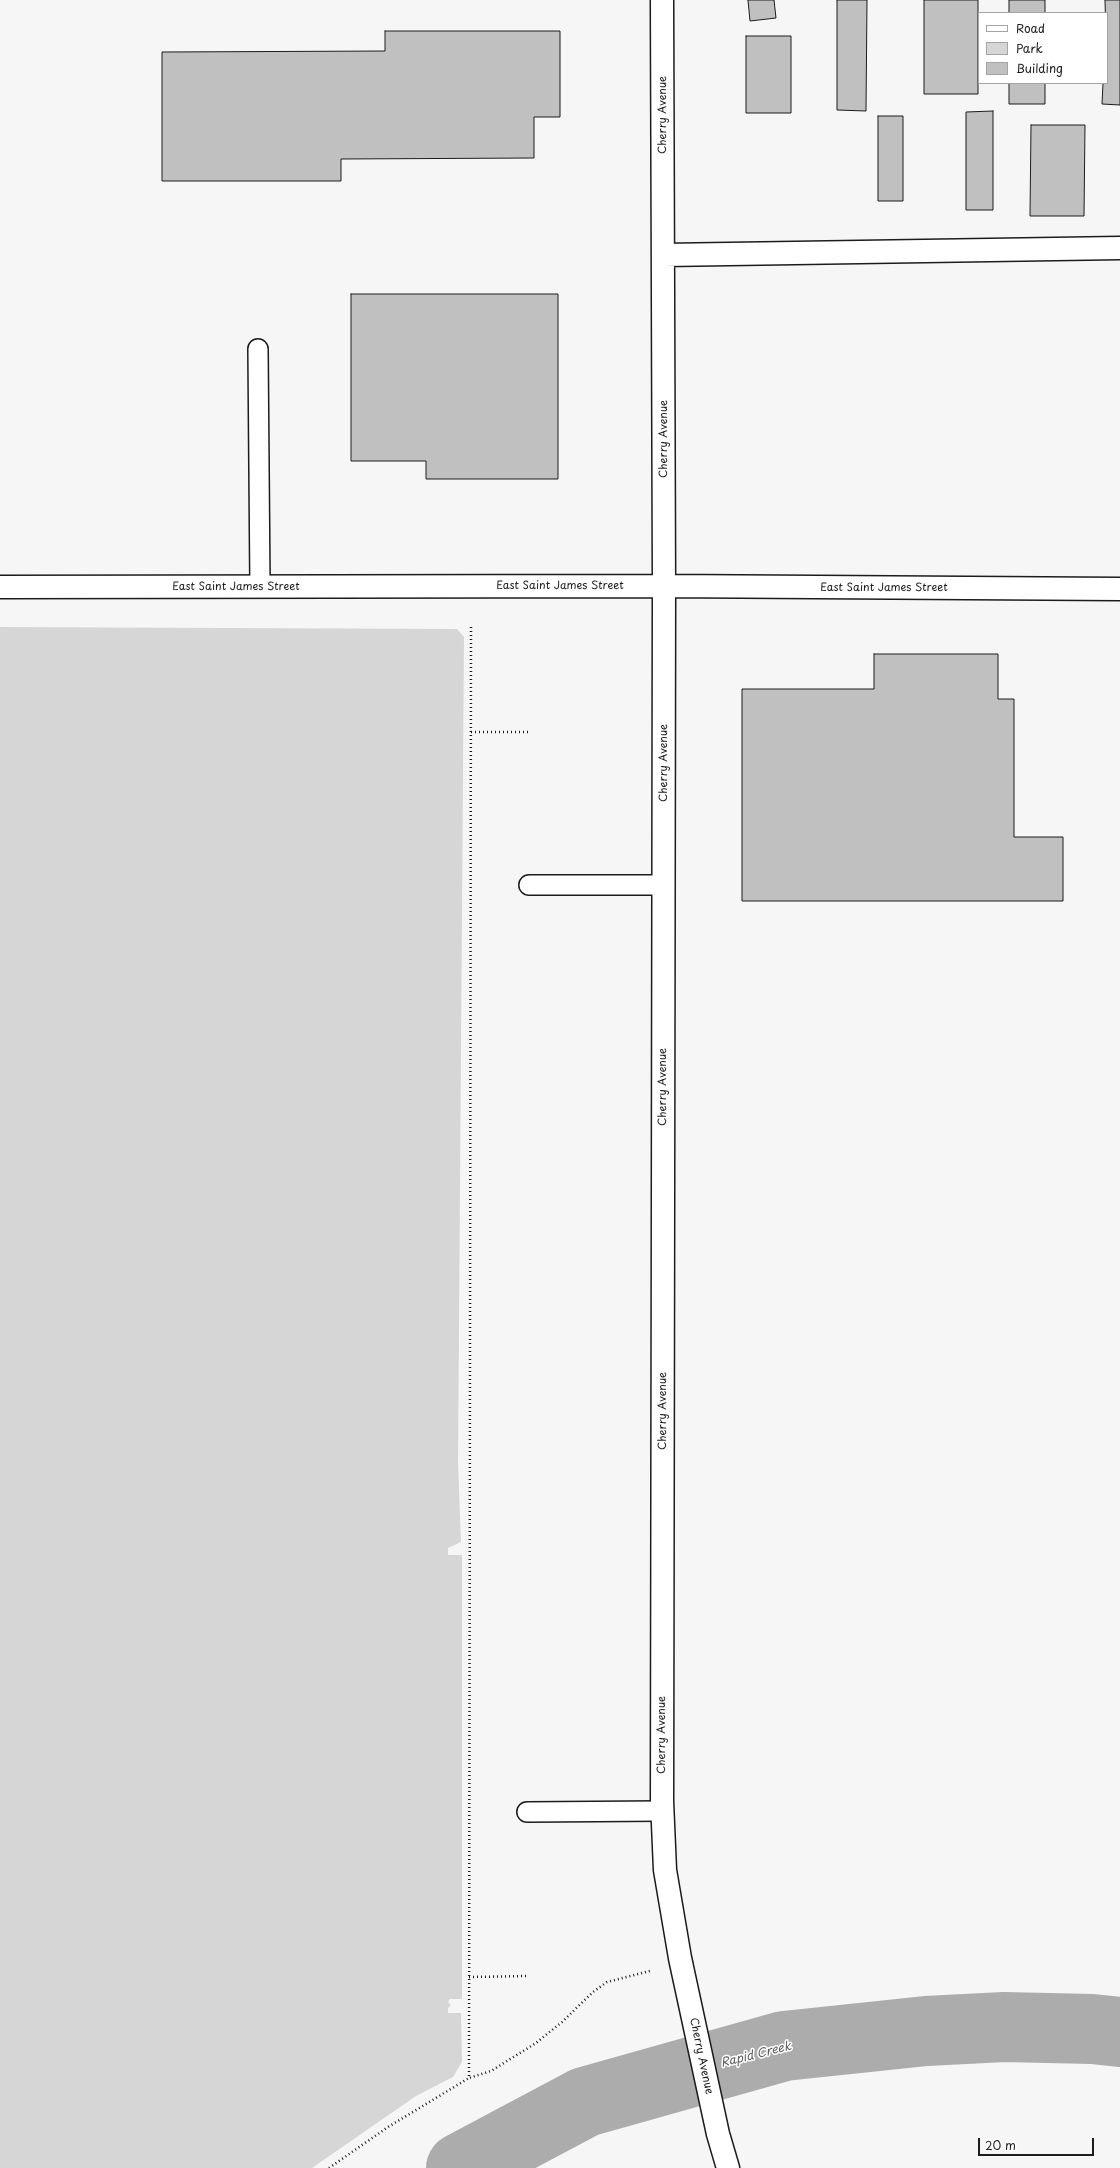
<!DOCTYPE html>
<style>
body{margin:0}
#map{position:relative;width:1120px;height:2168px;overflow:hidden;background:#f6f6f6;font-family:"Playpen Sans",sans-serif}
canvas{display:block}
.legend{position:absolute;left:978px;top:12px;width:130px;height:72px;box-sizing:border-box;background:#fff;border:1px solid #a4a4a4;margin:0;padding:5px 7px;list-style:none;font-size:12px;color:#1c1c1c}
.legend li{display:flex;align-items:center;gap:8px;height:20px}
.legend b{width:20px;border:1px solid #a4a4a4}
.scale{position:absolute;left:978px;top:2138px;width:116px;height:18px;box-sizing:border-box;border:2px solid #1c1c1c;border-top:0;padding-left:5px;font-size:12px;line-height:14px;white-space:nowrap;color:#1c1c1c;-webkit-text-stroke:3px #fff;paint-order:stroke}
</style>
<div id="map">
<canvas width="1120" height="2168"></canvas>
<ul class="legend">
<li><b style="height:5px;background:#fff"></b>Road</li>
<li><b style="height:11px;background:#d6d6d6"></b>Park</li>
<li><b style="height:11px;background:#c0c0c0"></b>Building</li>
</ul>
<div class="scale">20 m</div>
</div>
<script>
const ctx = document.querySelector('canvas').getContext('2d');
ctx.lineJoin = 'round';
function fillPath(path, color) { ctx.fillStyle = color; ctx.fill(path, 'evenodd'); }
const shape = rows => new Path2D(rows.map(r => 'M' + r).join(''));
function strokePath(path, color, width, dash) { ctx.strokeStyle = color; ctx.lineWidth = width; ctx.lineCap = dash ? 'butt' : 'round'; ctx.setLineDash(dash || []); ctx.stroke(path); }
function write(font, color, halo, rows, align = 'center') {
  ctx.font = font + ' "Playpen Sans",sans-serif'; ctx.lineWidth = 3; ctx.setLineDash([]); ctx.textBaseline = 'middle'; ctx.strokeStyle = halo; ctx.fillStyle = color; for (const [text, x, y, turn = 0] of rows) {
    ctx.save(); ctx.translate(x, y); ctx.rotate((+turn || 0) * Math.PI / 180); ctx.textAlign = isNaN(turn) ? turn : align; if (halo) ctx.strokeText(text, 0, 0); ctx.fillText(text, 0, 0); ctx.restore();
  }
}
const green = shape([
 [0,627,457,629,464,637,458,1463,461,1542,448,1548,448,1555,462,1555,462,1999,450,1999,448,2002,451,2005,448,2008,448,2013,461,2013,462,2062,453,2077,416,2096,312,2168,0,2168]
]);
const river = shape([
 [461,2168,585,2102,784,2046,926,2031,1004,2027,1092,2029,1120,2032]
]);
const building = shape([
 [748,0,774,0,776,18,750,21,748,0],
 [837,0,867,0,866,111,837,110,837,0],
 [924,0,978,0,978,94,924,94,924,0],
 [1009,0,1045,0,1045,13,1009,13,1009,0],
 [1105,0,1120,0,1120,105,1102,104,1103,83,1107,83,1105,0],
 [385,31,560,31,560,117,534,117,534,158,341,159,341,181,162,181,162,52,385,51,385,31],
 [746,36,791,36,791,113,746,113,746,36],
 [1009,83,1045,83,1045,104,1009,104,1009,83],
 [993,111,993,210,966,210,966,112,993,111],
 [878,116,903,116,903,201,878,201,878,116],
 [1031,125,1085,125,1084,216,1030,216,1031,125],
 [351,294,558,294,558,479,426,479,426,461,351,461,351,294],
 [874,654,998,654,998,699,1014,699,1014,837,1063,837,1063,901,742,901,742,689,874,689,874,654]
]);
const path = shape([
 [471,627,469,2078,491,2071,536,2043,562,2022,593,1992,607,1982,650,1971],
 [471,732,529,732],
 [469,1977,527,1976],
 [329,2168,388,2127,469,2078]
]);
const lane = shape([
 [258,349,260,587],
 [529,885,664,885],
 [527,1812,662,1811]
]);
const street = shape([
 [662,0,664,586,662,1801,665,1870,680,1958,718,2134,728,2168],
 [664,255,1120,248],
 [0,587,664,586,1120,589]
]);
const streetNames = [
 ["Cherry Avenue",663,115,-90],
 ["Cherry Avenue",664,439,-90],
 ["East Saint James Street",560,586],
 ["East Saint James Street",236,587],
 ["East Saint James Street",884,588],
 ["Cherry Avenue",664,763,-90],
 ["Cherry Avenue",663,1087,-90],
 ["Cherry Avenue",663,1411,-90],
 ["Cherry Avenue",662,1735,-90],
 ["Cherry Avenue",701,2056,78]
];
const waterNames = [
 ["Rapid Creek",756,2055,-14]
];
fillPath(green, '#d6d6d6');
strokePath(river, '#acacac', 70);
fillPath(building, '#c0c0c0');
strokePath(building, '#1c1c1c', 1);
strokePath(lane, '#1c1c1c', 22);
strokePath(street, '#1c1c1c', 25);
strokePath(path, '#1c1c1c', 2.5, [1, 3]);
strokePath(lane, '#fff', 19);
strokePath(street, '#fff', 22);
write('11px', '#1c1c1c', '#fff', streetNames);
write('italic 12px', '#5d5d5d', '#fff', waterNames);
</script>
